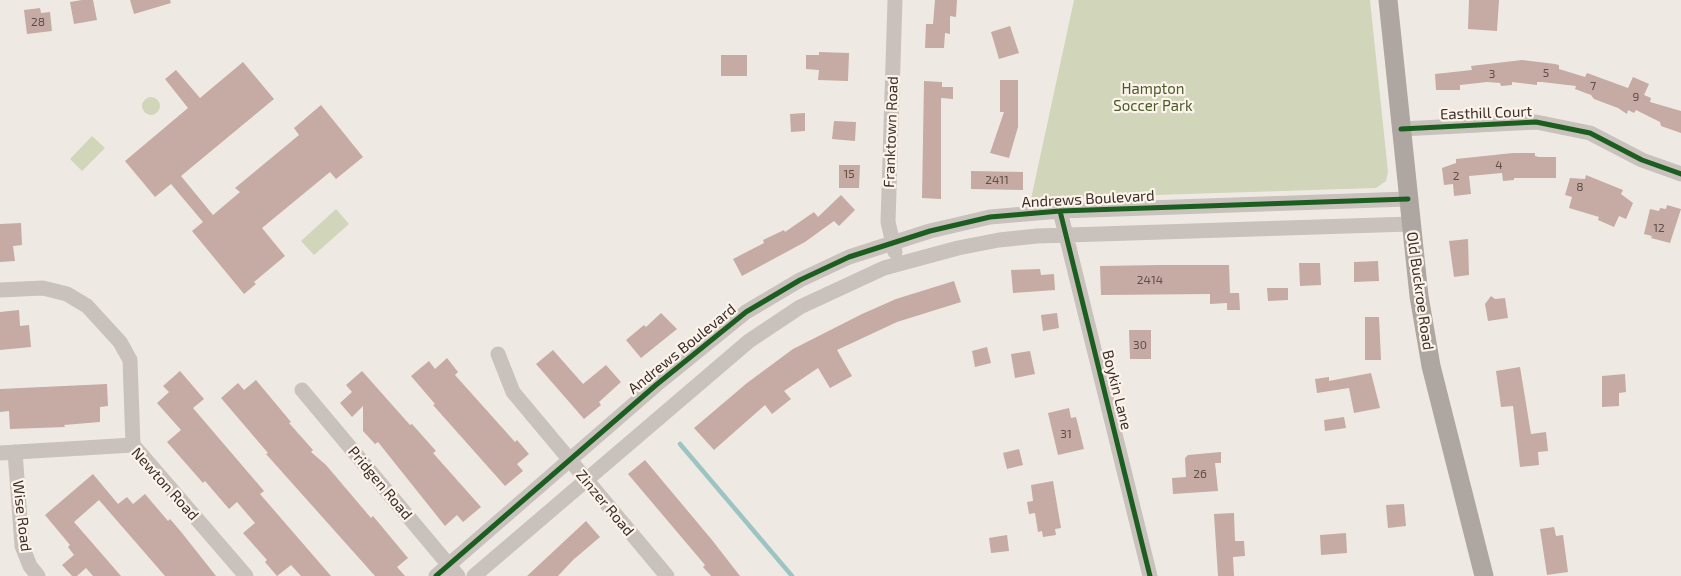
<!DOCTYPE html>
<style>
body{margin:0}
canvas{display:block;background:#efe9e3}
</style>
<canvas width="1681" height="576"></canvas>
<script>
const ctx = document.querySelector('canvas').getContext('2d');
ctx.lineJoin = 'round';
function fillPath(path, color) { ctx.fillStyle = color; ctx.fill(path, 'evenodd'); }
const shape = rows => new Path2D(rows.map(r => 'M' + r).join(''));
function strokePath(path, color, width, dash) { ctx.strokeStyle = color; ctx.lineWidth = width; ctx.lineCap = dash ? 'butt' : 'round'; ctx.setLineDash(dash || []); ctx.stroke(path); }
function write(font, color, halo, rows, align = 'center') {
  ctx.font = font + ' "Exo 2",sans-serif'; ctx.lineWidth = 4.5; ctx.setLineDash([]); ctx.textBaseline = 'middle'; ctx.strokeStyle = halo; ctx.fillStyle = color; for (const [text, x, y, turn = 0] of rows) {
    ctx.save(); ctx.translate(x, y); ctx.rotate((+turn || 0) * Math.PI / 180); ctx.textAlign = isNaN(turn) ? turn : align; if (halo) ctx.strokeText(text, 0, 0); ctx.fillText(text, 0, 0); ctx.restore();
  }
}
const green = shape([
 [1074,0,1370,0,1388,172,1386,181,1376,188,1031,199],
 '142 106a9 9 0 1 1 18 0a9 9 0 1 1-18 0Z',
 [92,136,105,148,82,171,70,159],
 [336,209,349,224,314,255,301,241]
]);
const stream = shape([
 [680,444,792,576]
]);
const building = shape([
 [82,0,93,0,97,20,74,24,70,2],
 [130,0,170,0,171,3,134,14],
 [935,0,957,0,956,17,950,16,950,34,945,33,944,48,925,48,926,24,933,24],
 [1469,0,1499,0,1497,31,1468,29],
 [40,8,41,13,50,12,52,31,27,34,24,10],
 [1010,26,1019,53,999,59,991,32],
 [819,52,849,53,848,81,818,80,819,70,806,69,806,55,819,55],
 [721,55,747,55,747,76,721,76],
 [1522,60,1555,64,1559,65,1559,69,1585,77,1587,73,1628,88,1633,77,1649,84,1644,95,1651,98,1650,102,1681,111,1681,133,1661,126,1660,122,1636,110,1634,113,1628,110,1627,114,1618,108,1594,99,1591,95,1575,89,1576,86,1542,82,1537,82,1537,85,1512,82,1512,85,1501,86,1500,83,1487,82,1460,85,1460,90,1436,90,1435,74,1472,70,1471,66],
 [243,62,274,99,181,176,213,215,240,192,235,188,299,135,294,128,321,105,363,157,336,179,330,172,262,228,285,256,254,282,256,284,244,294,192,231,203,222,171,184,155,197,125,161,188,108,165,79,176,70,200,98],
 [1000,80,1018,80,1018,127,1009,158,990,153,1004,112,1000,112],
 [924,81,942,82,942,87,953,87,953,99,941,98,941,199,922,198],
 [805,113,805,131,791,132,790,114],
 [834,121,856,122,855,141,832,139],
 [1513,153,1535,153,1535,156,1539,157,1556,157,1556,178,1514,178,1514,180,1503,181,1502,173,1469,176,1471,194,1454,196,1453,184,1444,185,1442,168,1456,163,1456,159],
 [839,165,860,165,859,188,839,188],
 [971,171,1023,172,1023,190,971,189],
 [1586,175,1623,190,1621,194,1633,203,1626,219,1619,216,1614,227,1598,220,1599,217,1569,208,1572,197,1565,195,1570,178,1585,179],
 [841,195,855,210,839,226,834,221,805,242,742,276,733,259,764,243,763,240,784,230,785,232,814,212,818,217],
 [1667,205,1681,209,1670,243,1651,238,1652,236,1644,234,1650,209,1659,211,1660,208,1666,209],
 [21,223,22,245,13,246,15,261,0,262,0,224],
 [1468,239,1469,275,1454,277,1449,241],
 [1378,261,1379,281,1354,282,1354,262],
 [1299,263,1320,263,1321,285,1300,286],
 [1160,265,1229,265,1230,293,1239,293,1240,310,1227,310,1227,303,1210,304,1210,294,1101,295,1100,266],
 [1040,269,1041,275,1054,274,1055,290,1013,293,1011,270],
 [954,281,961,302,897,322,837,350,852,376,830,388,818,368,784,391,791,399,772,414,765,405,714,450,694,428,747,383,793,349,862,314,896,299],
 [1267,288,1288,288,1288,300,1268,301],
 [1491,296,1495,299,1505,298,1508,318,1488,321,1485,304],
 [19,310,20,326,29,325,31,347,0,350,0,312],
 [661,313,677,329,641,358,626,340,644,325,646,327],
 [1057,313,1059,328,1043,331,1041,315],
 [1365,317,1379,317,1381,360,1365,360],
 [1129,330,1151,330,1151,359,1130,359],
 [987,347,991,363,975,367,972,351],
 [553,350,583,384,606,365,621,382,599,402,601,405,584,419,536,364],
 [1030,351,1035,374,1015,378,1011,354],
 [447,358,458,372,455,375,515,442,517,440,529,454,517,464,523,471,505,486,433,405,435,404,411,376,429,361,435,369],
 [1520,367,1531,434,1546,432,1548,451,1538,452,1539,465,1520,467,1513,406,1501,407,1496,371],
 [180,371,204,399,193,408,264,491,260,494,331,576,301,576,291,565,277,576,265,562,267,560,243,533,255,523,237,502,229,509,205,481,203,483,167,442,181,430,157,403,169,392,163,386],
 [362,371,410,425,412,424,436,451,433,453,481,507,463,522,457,515,445,526,378,442,375,444,363,431,363,406,352,417,340,403,352,392,346,385],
 [1371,373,1380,408,1354,413,1349,388,1317,393,1315,379,1329,377,1329,381],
 [1625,374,1626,392,1619,393,1619,406,1602,407,1602,376],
 [256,380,291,422,289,423,313,450,311,452,326,465,371,518,373,516,408,558,397,567,405,576,375,576,266,454,268,453,221,398,238,383,244,390],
 [107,384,108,406,100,407,100,422,64,425,65,427,10,429,9,411,0,412,0,389],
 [1069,408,1071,418,1076,417,1084,449,1058,455,1048,413],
 [1344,417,1346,428,1325,431,1324,420],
 [1019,449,1023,465,1007,469,1003,453],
 [1221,452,1221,463,1215,463,1218,491,1173,494,1172,478,1186,477,1185,458,1188,455],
 [645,460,712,540,740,576,711,576,703,567,705,565,628,474],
 [93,474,118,504,127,497,133,504,145,494,168,521,170,519,182,533,216,576,165,576,99,500,74,522,121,576,93,576,86,568,77,576,72,576,62,565,74,555,68,547,70,545,45,515],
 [1053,481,1061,528,1055,529,1056,535,1043,537,1042,531,1038,532,1035,513,1029,514,1027,502,1033,501,1031,485],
 [1404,504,1406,526,1388,528,1386,505],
 [1234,513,1235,541,1244,541,1245,556,1233,557,1234,576,1218,576,1214,514],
 [586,521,600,537,573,560,558,576,527,576],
 [1554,527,1556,536,1563,535,1568,572,1547,575,1540,529],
 [1346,533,1347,553,1321,555,1320,535],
 [1007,535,1009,551,991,553,989,538]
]);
const minor = shape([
 [1401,129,1536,122,1590,133,1642,160,1681,174],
 [1060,211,1150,576],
 [895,252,888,222,895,0],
 [0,290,43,288,67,294,87,306,120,342,130,360,133,445],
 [498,354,513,392,667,576],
 [302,390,458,576],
 [133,445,246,576],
 [15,452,22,546,30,566,38,576],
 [0,453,133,445],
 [436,576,656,385,746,312,800,280,849,257,930,231,990,217,1060,211,1408,199],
 [474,576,749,341,800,307,884,268,958,248,999,240,1037,236,1410,224]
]);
const major = shape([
 [1388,0,1419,296,1431,366,1484,576]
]);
const cycleway = shape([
 [1401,129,1536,122,1590,133,1642,160,1681,174],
 [1060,211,1150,576],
 [436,576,656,385,746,312,800,280,849,257,930,231,990,217,1060,211,1408,199]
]);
const numberNames = [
 ["28",38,22],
 ["5",1546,73],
 ["3",1492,74],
 ["7",1593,86],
 ["9",1636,97],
 ["4",1499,165],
 ["15",849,174],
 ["2",1456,176],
 ["2411",997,180],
 ["8",1580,187],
 ["12",1659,228],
 ["2414",1150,280],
 ["30",1140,345],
 ["31",1066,434],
 ["26",1200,474]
];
const parkNames = [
 ["Hampton",1153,89],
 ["Soccer Park",1153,106]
];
const streetNames = [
 ["Easthill Court",1486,113,-2],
 ["Franktown Road",891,132,-88],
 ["Andrews Boulevard",1088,199,-3],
 ["Old Buckroe Road",1420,291,82],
 ["Andrews Boulevard",682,349,-39],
 ["Boykin Lane",1117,390,76],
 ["Pridgen Road",380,483,50],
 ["Newton Road",165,484,48],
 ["Zinzer Road",605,503,50],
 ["Wise Road",22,516,83]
];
fillPath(green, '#d1d6bb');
strokePath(stream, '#9cc4c3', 4.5);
fillPath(building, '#c5aba3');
strokePath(minor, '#c9c1bc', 15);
strokePath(major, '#aea6a1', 19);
strokePath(cycleway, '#1b5e20', 5);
write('12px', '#5e4d48', null, numberNames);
write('15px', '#4b5c2a', '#fcf3eb', parkNames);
write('15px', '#3b2e29', '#fcf3eb', streetNames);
</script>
